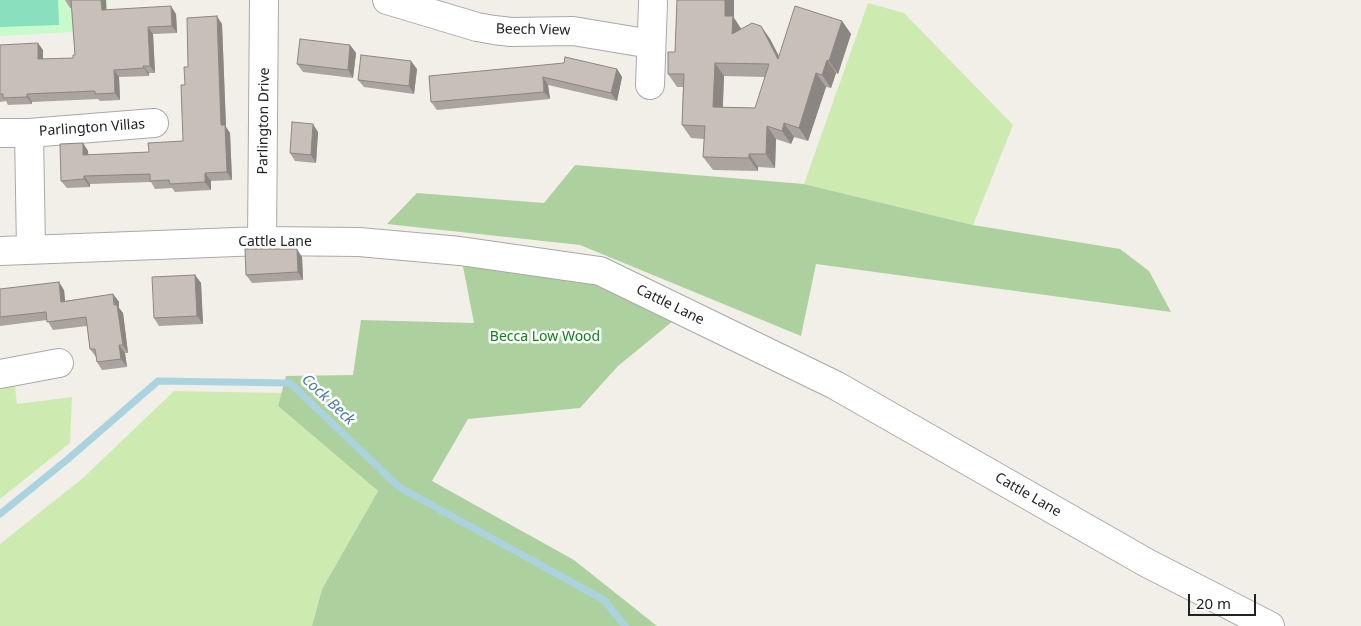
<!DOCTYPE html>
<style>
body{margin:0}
#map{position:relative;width:1361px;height:626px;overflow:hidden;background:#f2efe9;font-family:"Noto Sans",sans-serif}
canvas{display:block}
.scale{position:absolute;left:1188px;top:594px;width:68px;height:22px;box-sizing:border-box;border:2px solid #222;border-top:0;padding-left:6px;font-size:15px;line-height:18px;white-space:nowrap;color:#222;-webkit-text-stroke:4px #fff;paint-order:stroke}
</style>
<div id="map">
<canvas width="1361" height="626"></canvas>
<div class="scale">20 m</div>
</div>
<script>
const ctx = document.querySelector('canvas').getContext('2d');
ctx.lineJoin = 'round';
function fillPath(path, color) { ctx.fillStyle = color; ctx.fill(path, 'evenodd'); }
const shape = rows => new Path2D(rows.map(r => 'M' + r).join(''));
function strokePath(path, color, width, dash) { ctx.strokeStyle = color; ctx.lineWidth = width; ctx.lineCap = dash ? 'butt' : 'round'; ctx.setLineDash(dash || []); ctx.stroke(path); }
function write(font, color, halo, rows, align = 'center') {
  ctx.font = font + ' "Noto Sans",sans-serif'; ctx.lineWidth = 5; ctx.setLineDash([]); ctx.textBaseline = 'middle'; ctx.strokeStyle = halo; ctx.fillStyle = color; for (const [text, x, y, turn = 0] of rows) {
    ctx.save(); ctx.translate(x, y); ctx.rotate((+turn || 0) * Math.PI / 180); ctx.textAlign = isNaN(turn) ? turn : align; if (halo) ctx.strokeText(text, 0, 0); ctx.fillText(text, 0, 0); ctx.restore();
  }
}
const grass = shape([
 [868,3,904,13,1013,125,973,225,804,184],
 [14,378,17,404,72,397,70,443,0,499,0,381],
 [174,391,282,393,278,406,378,491,322,589,312,626,0,626,0,544,83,478]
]);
const forest = shape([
 [575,165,804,184,973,225,1120,249,1149,271,1171,312,816,264,801,336,580,245,387,224,417,193,544,203],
 [460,251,600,271,684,312,618,366,580,408,468,419,432,481,574,560,657,626,312,626,322,589,378,491,278,406,286,376,353,375,361,320,474,323]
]);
const park = shape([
 [0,0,107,0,107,18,73,19,73,32,0,36]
]);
const pitch = shape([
 [0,0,58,0,59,25,0,27]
]);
const stream = shape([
 [0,514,68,459,158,381,290,383,399,487,604,600,625,626]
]);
const minor = shape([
 [387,0,477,27,494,30,511,32,573,31,651,44],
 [650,85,653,3],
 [0,133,29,133,154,123],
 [29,133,31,249],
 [262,241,264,0],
 [0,251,262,241,359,242,460,251,600,271,835,385,1147,563,1270,626],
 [0,374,59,363]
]);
const wall = shape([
 [65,0,106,0,106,10,176,14,177,33,153,34,155,73,149,73,149,76,119,77,120,100,100,101,98,99,32,102,32,104,8,105,6,101,0,102,0,45,43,50,43,59,73,58,75,55,72,8,70,8],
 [677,0,734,0,734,18,741,29,761,26,770,39,779,56,842,21,851,34,838,74,836,73,831,88,826,87,808,141,794,137,791,144,776,139,775,168,758,167,758,171,713,170,703,157,704,139,691,138,682,125,683,87,677,87,668,74,675,52],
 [724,76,765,77,755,108,723,107],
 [222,24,226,127,230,133,232,180,211,181,211,190,175,192,172,188,155,189,151,182,90,184,90,187,67,188,61,181,83,143,88,151,88,155,149,152,183,141,185,85,188,67],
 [350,45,356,53,353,78,303,72,297,64],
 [417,69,414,94,364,87,358,80],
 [617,69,622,77,617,101,548,85,550,99,437,110,431,102,429,76],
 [318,132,316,163,295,161,290,153],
 [302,257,303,280,252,283,246,275],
 [195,275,201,283,203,324,159,326,154,318],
 [0,289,64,290,65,301,113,294,119,302,119,308,123,313,128,353,125,353,127,367,102,370,97,362,96,357,90,349,87,326,53,330,47,320,0,326]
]);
const shadedWall = shape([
 [101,0,106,0,107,18,102,10],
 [725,0,734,0,734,18,742,30,732,34,725,16],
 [171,6,176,14,177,33,172,26],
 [217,16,222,24,226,127,230,133,232,180,227,172,221,125],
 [842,21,851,34,838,74,829,61],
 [761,26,770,39,787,72,778,59],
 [148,27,153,34,155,73,150,66],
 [38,43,43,50,43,67,38,59],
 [350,45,356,53,353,78,348,70],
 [827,60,836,73,831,88,822,75],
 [411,61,417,69,414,94,409,86],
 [715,63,724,76,722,120,713,107],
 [143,66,149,73,149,76,144,68],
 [617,69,622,77,617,101,611,93],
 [114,70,119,77,120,100,115,93],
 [816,73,826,87,808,141,799,128],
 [543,77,548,85,550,99,544,92],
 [27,94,32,102,32,104,27,97],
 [784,123,794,137,791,144,782,131],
 [313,124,318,132,316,163,311,155],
 [767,126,776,139,775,168,766,154],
 [83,143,88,151,89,163,83,155],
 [749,154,758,167,758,171,749,158],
 [205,173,211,181,211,190,205,182],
 [84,176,90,184,90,187,84,179],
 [297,249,302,257,303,280,298,272],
 [195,275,201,283,203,324,197,316],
 [59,282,64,290,66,310,61,302],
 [113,294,119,302,119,308,123,313,128,353,123,345],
 [119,345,125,353,127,367,121,359]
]);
const building = shape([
 [71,0,101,0,102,10,171,6,172,26,148,27,150,66,143,66,144,68,114,70,115,93,95,94,95,91,27,94,27,97,3,98,3,94,0,94,0,45,38,43,38,59,73,58,73,55,75,55,71,0],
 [677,0,725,0,725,16,733,16,732,34,752,23,761,26,778,59,795,6,842,21,829,61,827,60,822,75,816,73,799,128,784,123,782,131,767,126,766,154,749,154,749,158,703,157,705,126,682,125,684,74,668,74,668,52,675,52,677,0],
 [715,63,769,64,755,108,713,107,715,63],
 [217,16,221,125,225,125,227,172,205,173,205,182,170,184,169,180,150,181,150,174,84,176,84,179,61,181,60,144,83,143,83,155,149,152,148,143,183,141,181,85,185,85,184,67,188,67,187,18,217,16],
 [300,39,350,45,348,70,297,64,300,39],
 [361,55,411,61,409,86,358,80,361,55],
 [565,57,617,69,611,93,543,77,544,92,431,102,429,76,564,63,565,57],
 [292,122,313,124,311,155,290,153,292,122],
 [245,249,297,249,298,272,246,275,245,249],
 [195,275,197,316,154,318,152,277,195,275],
 [59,282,61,302,113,294,114,305,117,305,123,345,119,345,121,359,97,362,95,349,90,349,86,317,47,322,46,312,0,317,0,289,59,282]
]);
const streetNames = [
 ["Beech View",533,30,1],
 ["Parlington Drive",264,121,-89],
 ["Parlington Villas",92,128,-4],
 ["Cattle Lane",275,242],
 ["Cattle Lane",670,305,26],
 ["Cattle Lane",1028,495,30]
];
const parkNames = [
 ["Becca Low Wood",545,337]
];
const waterNames = [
 ["Cock Beck",328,400,43]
];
fillPath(grass, '#cdebb0');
fillPath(forest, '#add19e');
fillPath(park, '#c8facc');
fillPath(pitch, '#88e0be');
strokePath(stream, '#aad3df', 7);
strokePath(minor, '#a9a9a9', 30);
strokePath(minor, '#fff', 28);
fillPath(wall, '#aba49e');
fillPath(shadedWall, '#8b8681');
fillPath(building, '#c7bfb8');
strokePath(building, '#8b8681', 1);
write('14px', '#222', '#fff', streetNames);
write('14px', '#0c8416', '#fff', parkNames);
write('italic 15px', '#4a7aab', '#fff', waterNames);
</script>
